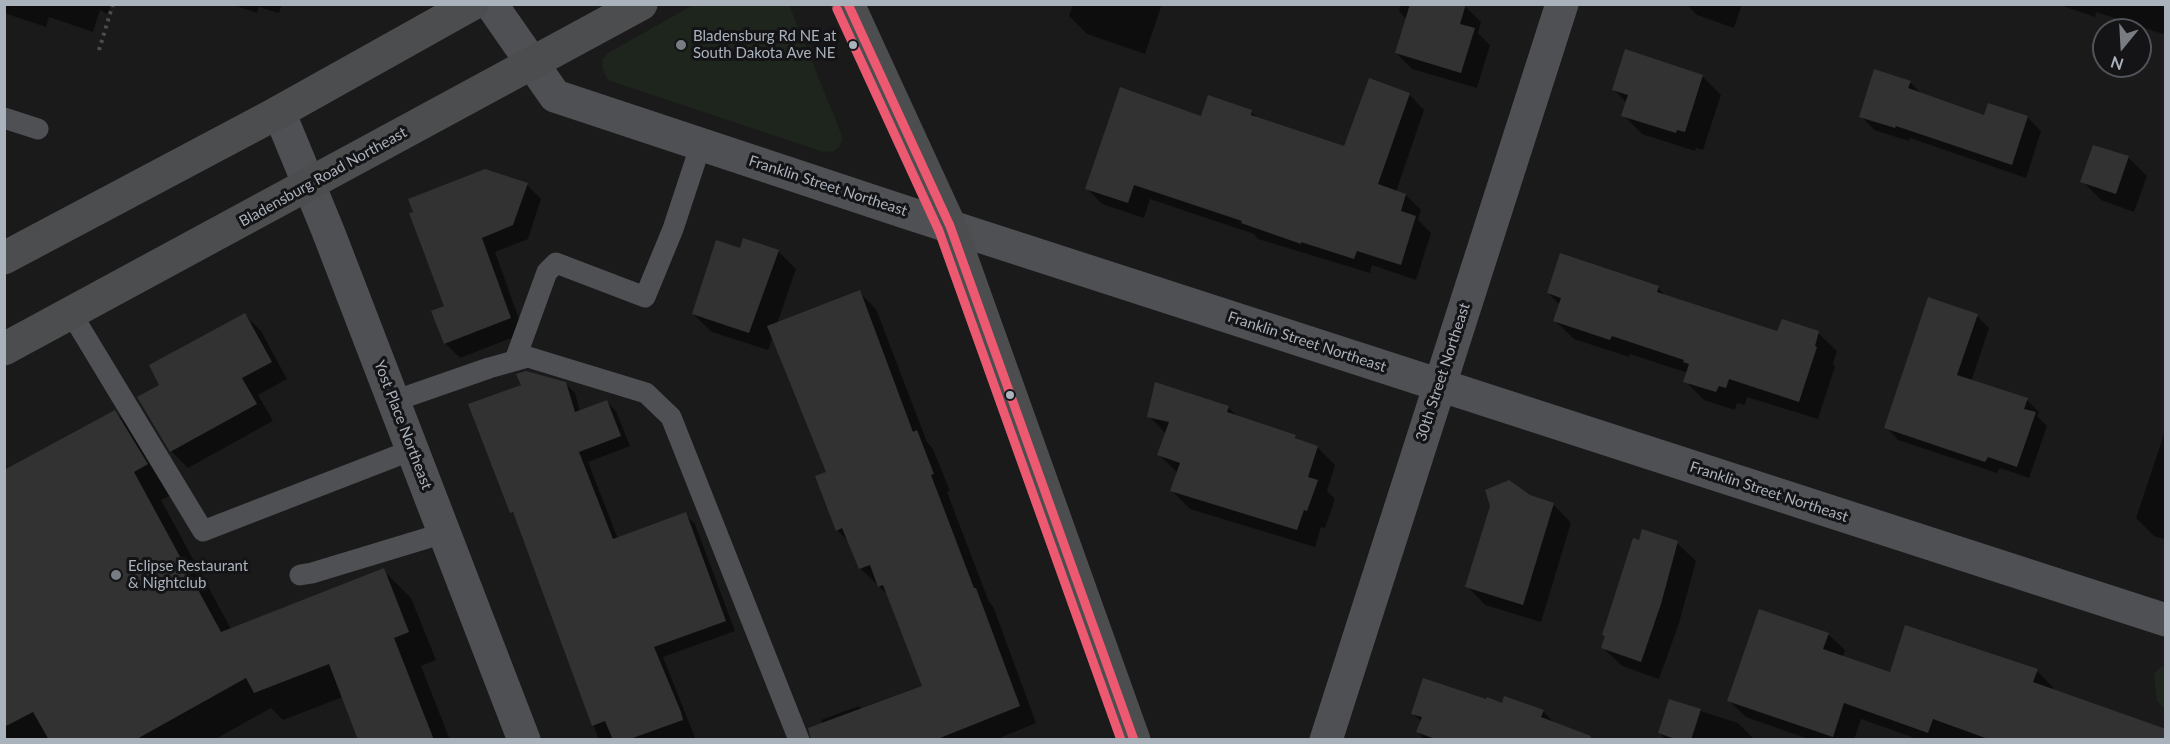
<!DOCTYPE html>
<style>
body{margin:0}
#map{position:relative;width:2170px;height:744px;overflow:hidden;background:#1a1a1a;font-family:Lato,sans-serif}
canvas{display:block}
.frame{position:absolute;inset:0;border:6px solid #aab2bc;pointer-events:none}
.north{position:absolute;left:2092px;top:18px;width:60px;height:60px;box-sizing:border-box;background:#141416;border:2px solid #505358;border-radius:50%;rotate:198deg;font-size:16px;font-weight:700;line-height:24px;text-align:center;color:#aab2bc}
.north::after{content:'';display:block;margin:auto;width:21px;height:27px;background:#787d83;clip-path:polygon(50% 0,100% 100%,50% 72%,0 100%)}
</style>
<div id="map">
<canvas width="2170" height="744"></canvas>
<div class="frame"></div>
<div class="north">N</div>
</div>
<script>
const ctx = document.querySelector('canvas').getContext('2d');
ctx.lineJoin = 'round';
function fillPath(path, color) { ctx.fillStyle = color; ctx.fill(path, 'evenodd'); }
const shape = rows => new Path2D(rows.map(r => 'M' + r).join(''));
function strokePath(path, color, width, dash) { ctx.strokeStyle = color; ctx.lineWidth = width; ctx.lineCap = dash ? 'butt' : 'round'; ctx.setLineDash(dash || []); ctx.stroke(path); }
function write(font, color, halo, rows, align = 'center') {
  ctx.font = font + ' Lato,sans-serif'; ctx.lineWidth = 6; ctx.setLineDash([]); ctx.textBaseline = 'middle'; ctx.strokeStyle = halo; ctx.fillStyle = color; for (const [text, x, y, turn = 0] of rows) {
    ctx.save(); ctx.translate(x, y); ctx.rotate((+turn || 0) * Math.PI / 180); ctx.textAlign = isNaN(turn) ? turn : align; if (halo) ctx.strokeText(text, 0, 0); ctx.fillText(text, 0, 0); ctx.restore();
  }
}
const green = shape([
 [695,4,789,5,841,133,842,140,839,147,834,151,824,152,608,80,602,68,603,59,608,53],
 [2161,667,2165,667,2165,709,2157,701,2154,674]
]);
const shadow = shape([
 [4,4,111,4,108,14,100,10,93,32,49,17,46,27,4,13],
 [230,4,282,4,279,13,259,7,257,13],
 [1073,4,1162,4,1145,54,1087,34,1069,16],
 [1401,4,1460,4,1465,6,1481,22,1478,33,1490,45,1477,88,1412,69,1396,53,1407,20,1399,11],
 [1686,4,1742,4,1734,28,1697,15],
 [2057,4,2166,4,2166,35,2096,12,2095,17],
 [1626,51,1703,77,1721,95,1703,150,1696,148,1695,151,1642,134,1623,115,1627,103,1614,90],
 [1910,82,1923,95,1985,117,2027,117,2041,131,2026,178,1910,138,1909,141,1874,130,1861,116],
 [1409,94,1424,110,1396,192,1406,195,1421,210,1418,220,1431,233,1416,280,1372,265,1370,273,1258,239,1254,234,1150,199,1144,218,1102,204,1086,188,1202,118,1251,112,1259,119,1344,148],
 [2128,157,2147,176,2134,212,2101,200,2082,181],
 [527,185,541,199,528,239,495,252,524,333,460,358,445,343,446,306,411,214],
 [741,250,778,251,796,269,777,324,859,292,876,309,927,442,933,449,950,491,947,492,989,602,993,606,1036,723,995,740,829,740,821,720,859,706,862,709,924,686,888,595,860,568,849,542,837,530,828,473,773,336,768,350,712,332,693,314],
 [1658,288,1667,297,1778,333,1818,333,1837,351,1833,364,1835,366,1818,419,1747,397,1745,405,1737,403,1735,410,1704,400,1685,381,1688,373,1630,354,1629,357,1574,339,1555,321,1560,305,1548,293],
 [245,315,261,331,287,379,258,395,273,421,188,468,171,451,161,386],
 [1977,316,1989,328,1971,382,2027,400,2039,412,2037,416,2047,426,2029,478,2000,468,1997,473,1898,440,1886,427],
 [565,383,575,393,580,412,607,402,616,411,630,446,588,462,618,539,685,514,695,524,735,631,663,657,696,740,599,740,516,516,512,512],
 [1228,407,1238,417,1295,436,1299,441,1318,448,1335,465,1327,491,1335,499,1325,528,1321,527,1315,547,1190,509,1172,491,1178,473,1158,454,1166,434,1149,416],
 [114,411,142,439,175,493,161,500,231,629,383,570,411,598,436,660,421,666,450,740,360,740,343,697,283,720,271,708,214,740,4,740,4,471],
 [2166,428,2166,540,2154,536,2136,518],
 [1529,497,1553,504,1571,523,1541,622,1485,605,1467,586],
 [1677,543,1696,561,1679,623,1659,679,1622,666,1603,648],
 [1828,634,1845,650,1842,658,1890,674,2037,671,2053,687,2052,690,2140,740,1920,740,1861,719,1854,740,1811,740,1746,717,1729,701],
 [1670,701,1738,723,1755,740,1666,740,1659,732],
 [1503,705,1543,711,1556,725,1551,740,1421,740,1422,736,1418,732,1422,722,1412,713]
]);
const building = shape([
 [1410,4,1466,4,1460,24,1475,28,1461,73,1395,53],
 [1625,49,1703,75,1685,132,1677,130,1676,133,1621,116,1628,95,1612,90],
 [1874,69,1911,81,1908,88,1984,115,1988,103,2028,116,2012,165,1896,126,1895,128,1859,117],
 [1369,78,1410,93,1378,184,1406,194,1401,211,1416,216,1401,265,1357,251,1354,259,1301,242,1301,244,1241,223,1242,221,1134,185,1128,203,1085,189,1120,87,1201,116,1208,95,1252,110,1251,115,1344,146],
 [2093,145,2129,156,2116,194,2080,182],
 [485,169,528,183,513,225,482,238,511,318,444,344,431,311,444,306,409,213,413,212,408,199],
 [743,238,779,250,749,333,692,314,716,240,740,248],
 [1560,253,1659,286,1657,292,1777,331,1782,319,1819,331,1815,346,1817,347,1799,402,1729,379,1726,388,1719,386,1716,392,1683,382,1689,364,1683,362,1684,360,1612,336,1610,340,1553,321,1561,298,1547,293],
 [860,290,913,432,917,430,934,474,931,475,974,588,976,588,1020,706,935,740,811,740,808,728,922,686,883,585,878,587,870,565,859,569,842,528,836,531,815,476,826,472,767,326],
 [1928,297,1978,314,1957,375,2028,398,2024,409,2036,412,2017,467,1988,457,1985,462,1884,428],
 [245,313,272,362,242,378,257,404,170,452,137,397,159,385,149,365],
 [526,371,566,382,575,412,607,400,621,436,579,452,613,539,686,512,726,621,654,647,681,712,683,720,627,740,613,740,605,721,592,726,513,512,510,513,468,404,521,385,516,374],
 [1155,382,1229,406,1227,412,1296,435,1295,438,1318,446,1308,477,1318,480,1307,511,1304,510,1297,530,1170,491,1180,463,1157,455,1169,422,1147,417],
 [115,410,148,464,134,472,221,632,384,568,409,632,394,638,434,740,358,740,329,664,254,693,246,678,135,740,49,740,33,712,4,727,4,470],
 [1509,480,1530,495,1554,503,1523,605,1465,587,1490,506,1485,490],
 [1642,529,1678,541,1661,604,1641,662,1601,648,1605,636,1602,635,1633,538,1639,540],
 [1759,609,1829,633,1823,649,1890,672,1905,625,2038,669,2033,682,2166,729,2166,740,1991,740,1933,719,1928,733,1844,703,1833,737,1727,701],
 [1423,678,1486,699,1487,697,1502,703,1504,696,1544,710,1541,717,1591,736,1590,740,1438,740,1416,732,1422,717,1411,714],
 [1669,699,1701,709,1691,740,1678,740,1658,733]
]);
const path = shape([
 [99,50,113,4]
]);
const service = shape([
 [4,118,38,129],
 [71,313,203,531,412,450],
 [515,360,547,272,556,263,645,297,673,229,701,144],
 [394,401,489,368,528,357,646,393,671,417,799,740],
 [300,575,312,573,444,533]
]);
const minor = shape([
 [491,4,555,96,905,212,2166,620],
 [279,112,328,231,524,740],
 [1326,740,1562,4]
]);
const primary = shape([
 [848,4,950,226,1134,740],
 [4,258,279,112,472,4],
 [4,349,641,4]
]);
const bus1 = shape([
 [848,4,950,226,1134,740]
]);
const bus2 = shape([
 [837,9,939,231,1121,740]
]);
const markers = [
 [681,45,6,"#787d83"],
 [853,45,5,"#aab2bc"],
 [1010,395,5,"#aab2bc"],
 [116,575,6,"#787d83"]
];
const poiNames = [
 ["Bladensburg Rd NE at",693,36],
 ["South Dakota Ave NE",693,53],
 ["Eclipse Restaurant",128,566],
 ["& Nightclub",128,583]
];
const streetNames = [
 ["Bladensburg Road Northeast",323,177,-29],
 ["Franklin Street Northeast",828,186,18],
 ["Franklin Street Northeast",1307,342,18],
 ["30th Street Northeast",1443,372,-72],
 ["Yost Place Northeast",403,425,69],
 ["Franklin Street Northeast",1769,492,18]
];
fillPath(green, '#1d251d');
fillPath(shadow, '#0007');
fillPath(building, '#323232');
strokePath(path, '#4a4c4e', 4, [3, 4.5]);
strokePath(service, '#4e5053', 21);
strokePath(minor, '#4e5053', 33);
strokePath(primary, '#4c4d4f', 33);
strokePath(bus1, '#ec5970', 9);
strokePath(bus2, '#ec5970', 9);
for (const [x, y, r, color] of markers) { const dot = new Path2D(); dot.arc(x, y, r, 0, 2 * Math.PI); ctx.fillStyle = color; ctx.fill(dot); strokePath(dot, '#141416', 2); }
write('15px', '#aab2bc', '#141416', poiNames, 'left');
write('15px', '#aab2bc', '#141416', streetNames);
</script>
